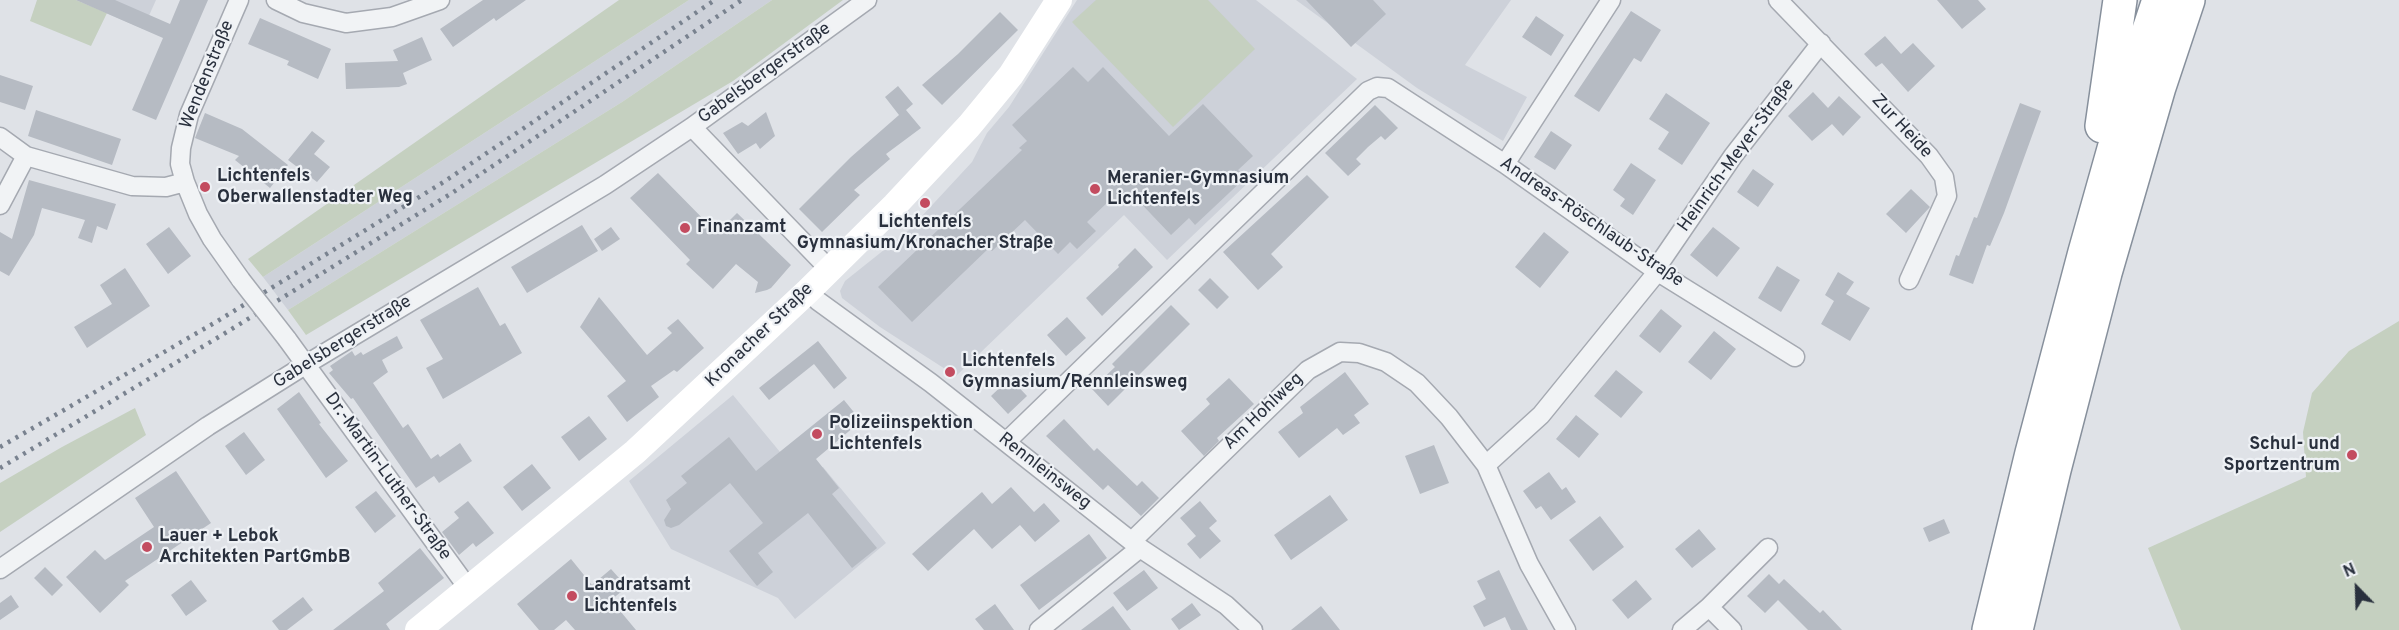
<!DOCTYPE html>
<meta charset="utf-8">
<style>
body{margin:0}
#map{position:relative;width:2399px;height:630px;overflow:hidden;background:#dfe2e7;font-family:Overpass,sans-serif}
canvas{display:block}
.north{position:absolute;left:2327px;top:558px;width:60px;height:60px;-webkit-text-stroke:4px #eef1f5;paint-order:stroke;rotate:337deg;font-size:16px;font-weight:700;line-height:24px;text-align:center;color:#29303d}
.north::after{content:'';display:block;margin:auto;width:21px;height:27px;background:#29303d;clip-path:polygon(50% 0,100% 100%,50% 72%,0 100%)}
</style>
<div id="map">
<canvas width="2399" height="630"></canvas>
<div class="north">N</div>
</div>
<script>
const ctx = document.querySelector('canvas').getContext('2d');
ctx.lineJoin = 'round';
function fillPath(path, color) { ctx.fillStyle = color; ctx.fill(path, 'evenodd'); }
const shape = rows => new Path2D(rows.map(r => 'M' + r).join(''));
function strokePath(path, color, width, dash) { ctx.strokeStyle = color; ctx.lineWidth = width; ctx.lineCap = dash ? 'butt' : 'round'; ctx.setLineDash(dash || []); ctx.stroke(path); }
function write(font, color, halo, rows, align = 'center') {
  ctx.font = font + ' Overpass,sans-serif'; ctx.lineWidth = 4.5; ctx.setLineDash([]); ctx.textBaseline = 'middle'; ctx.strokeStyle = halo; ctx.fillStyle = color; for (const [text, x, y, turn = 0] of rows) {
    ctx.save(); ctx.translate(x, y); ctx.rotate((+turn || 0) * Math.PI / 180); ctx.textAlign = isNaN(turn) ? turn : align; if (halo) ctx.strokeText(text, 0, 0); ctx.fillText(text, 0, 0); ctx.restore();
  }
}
const built = shape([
 [76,0,156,0,143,29],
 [689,0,772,0,622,102,288,310,263,277],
 [1077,0,1256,0,1357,79,1167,260,1124,215,956,376,880,327,842,298,840,291,845,281,909,230,972,162,987,133,1009,107],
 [1296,0,1511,0,1465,65,1527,97,1503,141,1417,88],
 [733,395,780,452,797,488,823,467,886,543,795,619,778,598,671,549,629,481]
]);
const green = shape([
 [37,0,76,0,107,13,91,46,30,21],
 [619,0,689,0,263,277,248,259],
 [772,0,843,0,733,81,306,335,288,310,622,102],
 [1096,0,1208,0,1255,49,1173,127,1072,22],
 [2399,321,2399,630,2181,630,2148,548,2306,477,2303,432,2312,393,2349,351],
 [135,408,146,435,0,532,0,483,62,447]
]);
const building = shape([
 [76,0,115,0,170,24,180,0,208,0,156,120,132,110,163,38],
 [483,0,526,0,496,21,494,18,453,47,440,29],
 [1306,0,1373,0,1386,14,1351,47],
 [1937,0,1978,0,1986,9,1962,29],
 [1631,11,1661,30,1641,62,1634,58,1599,112,1574,96],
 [1000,12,1018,30,942,105,922,85,958,54],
 [1536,16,1564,35,1551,56,1522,37],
 [260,18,331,49,318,79,287,65,289,61,248,44],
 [1885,36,1901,54,1913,43,1935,66,1908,92,1882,63,1876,67,1864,54],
 [422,37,432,60,403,73,407,84,399,87,346,89,345,63,398,61,393,50],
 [1073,67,1088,82,1103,67,1169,136,1203,104,1253,156,1238,170,1246,177,1195,225,1189,218,1171,235,1131,193,1117,206,1111,199,1087,222,1096,231,1077,249,1070,242,1058,254,1025,220,992,251,989,248,912,322,878,287,1022,150,1019,148,1027,141,1012,125],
 [0,75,33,86,25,110,0,102],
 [898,86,913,104,906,110,921,128,886,154,890,159,854,190,860,195,822,232,799,209,851,157,899,115,885,97],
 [1813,92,1828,108,1839,96,1861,117,1843,136,1832,124,1812,141,1788,116],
 [1666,93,1710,123,1682,165,1658,149,1669,132,1649,119],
 [2020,103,2041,111,2004,213,1990,246,1987,245,1973,284,1949,275,1956,255,1959,256,1974,217,1977,218],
 [1375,105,1398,128,1385,140,1381,136,1368,147,1356,159,1361,164,1348,176,1325,153],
 [36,110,121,139,112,165,28,136],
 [766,112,775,136,760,149,756,143,738,154,723,133,742,122,748,126],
 [205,113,242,129,288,165,270,188,235,160,239,156,195,138],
 [312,131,325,141,314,154,330,167,317,182,288,160],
 [1551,131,1572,145,1555,170,1534,157],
 [1631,163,1656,180,1633,215,1620,206,1625,199,1613,190],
 [1753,169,1774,184,1758,207,1737,192],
 [658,173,717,233,737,213,791,265,771,288,767,290,755,293,758,282,736,264,713,289,686,264,690,260,630,198],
 [1307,175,1329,197,1271,254,1283,267,1258,290,1223,252],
 [29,180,116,204,107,230,97,226,92,243,78,238,85,220,42,208,34,235,9,276,0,271,0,232,12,239],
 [1911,189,1930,207,1906,233,1886,214],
 [582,225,598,251,527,293,511,267],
 [169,227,191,256,168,274,146,244],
 [611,227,620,239,602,251,594,239],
 [1713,227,1740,248,1717,277,1690,255],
 [1544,232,1569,252,1540,288,1515,267],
 [1135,248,1153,267,1102,316,1086,298,1119,267,1118,265],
 [1777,266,1800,280,1781,312,1758,298],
 [125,268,150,306,87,348,74,327,112,304,100,285],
 [1838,272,1854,282,1846,294,1870,308,1850,341,1821,324,1834,301,1825,295],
 [1210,278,1229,297,1217,309,1198,290],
 [478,287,500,326,505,323,522,353,443,399,426,368,443,359,420,320],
 [599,297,647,355,672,333,667,328,678,319,704,348,677,372,674,370,651,386,659,397,627,422,607,396,626,381,580,327],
 [1171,305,1190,324,1108,406,1092,389,1115,367,1112,364],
 [1661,309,1682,326,1660,353,1639,336],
 [1067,317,1086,338,1066,356,1047,335],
 [1714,331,1736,349,1711,380,1688,362],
 [397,336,403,348,382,360,388,372,373,383,403,428,408,424,431,459,438,454,440,457,460,443,472,461,439,483,434,476,416,488,353,398,351,399,329,373,333,370,330,366,352,351,355,356,361,352,363,355],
 [818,341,847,378,834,389,814,364,769,400,759,388],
 [1616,370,1643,392,1621,418,1594,396],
 [1345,372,1369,404,1354,415,1360,423,1343,435,1337,428,1299,458,1278,432,1303,413,1300,407],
 [1010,378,1027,396,1008,414,991,396],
 [1229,378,1254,404,1217,438,1219,441,1204,456,1181,431,1210,404,1206,399],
 [299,392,321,423,319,424,348,461,326,478,277,409],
 [844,400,861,421,816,459,839,488,832,494,877,548,852,568,808,513,758,553,773,572,757,586,729,551,763,523,730,483,679,525,671,528,666,526,664,520,671,509,666,500,687,483,681,476,729,437,756,471],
 [1576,415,1599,434,1579,458,1556,439],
 [589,416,607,439,579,461,561,437],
 [1064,419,1094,451,1097,448,1137,486,1142,481,1159,498,1141,516,1108,485,1103,490,1046,436],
 [244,432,265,460,246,475,225,446],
 [1434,445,1449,483,1420,494,1405,456],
 [532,464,551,488,522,511,503,487],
 [176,471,211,523,125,581,129,585,100,613,66,577,95,550,105,560,154,527,135,498],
 [1549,472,1562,490,1566,487,1576,502,1551,520,1541,506,1536,509,1523,491],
 [1011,487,1034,512,1044,503,1060,521,1035,542,1020,525,992,549,974,529,928,571,912,554,982,492,992,504],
 [376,491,396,516,375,533,355,507],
 [1330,495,1348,520,1291,560,1274,535],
 [468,501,494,533,476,547,473,543,459,555,442,532,459,518,454,512],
 [1200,501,1217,521,1209,528,1221,541,1200,559,1187,544,1196,536,1180,518],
 [1600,516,1624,547,1593,571,1569,540],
 [1944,519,1950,533,1929,542,1923,528],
 [1699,529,1716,549,1692,568,1675,549],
 [1089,534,1107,558,1039,610,1020,585],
 [420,548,444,578,386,624,390,630,333,630,384,591,378,583],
 [571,559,592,585,611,569,627,587,611,600,636,630,575,630,566,620,554,630,539,630,517,604],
 [45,567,63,585,52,596,34,578],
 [1144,570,1158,588,1127,611,1113,593],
 [1499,570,1518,610,1528,630,1511,630,1505,617,1484,627,1473,606,1486,599,1477,581],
 [1769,574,1779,584,1784,579,1820,613,1823,610,1842,630,1808,630,1778,600,1765,613,1747,596],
 [191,580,207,601,186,616,171,595],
 [1636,580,1652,599,1628,619,1612,600],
 [11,595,19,607,0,620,0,603],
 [303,597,313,610,287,630,279,630,272,621],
 [1192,603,1201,615,1179,630,1171,619],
 [995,604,1014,630,984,630,975,619],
 [1113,606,1131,630,1081,630],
 [1321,606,1340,630,1291,630]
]);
const street = shape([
 [239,0,189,115,181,148,180,164,185,182,198,214,212,239,241,280],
 [276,0,303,13,346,23,392,17,440,0],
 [1778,0,1929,156,1944,177,1947,196,1909,280],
 [692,127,829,269],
 [0,137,26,156,132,186,166,187,185,182],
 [1505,164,1611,0],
 [0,205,26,156],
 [1655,270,1733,156,1821,43],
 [808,291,818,301,931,383,1140,548,1226,605,1253,630],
 [287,339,468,588],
 [1006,442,1368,91,1377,87,1388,88,1505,164,1655,270,1795,357],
 [1486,465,1541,415,1658,271],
 [1132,541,1308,370,1340,352,1359,353,1386,362,1417,383,1449,417,1486,465,1529,564,1566,630],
 [0,569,208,426,305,365,605,185,692,127,867,0],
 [1709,607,1732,630],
 [1039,630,1140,548],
 [1682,630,1709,607,1768,548]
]);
const secondary = shape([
 [418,630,635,452,808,291,895,205,969,126,1011,75,1059,0]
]);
const highway = shape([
 [2102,126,2120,0],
 [1989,630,2032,453,2085,252,2139,60,2159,0],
 [2016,630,2054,470,2105,273,2159,87,2188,0]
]);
const rail = shape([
 [0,447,216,322,442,183,715,0],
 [0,468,222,335,452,193,742,0]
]);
const streetBridge = shape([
 [241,280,287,339]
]);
const markers = [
 [205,187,6,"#c34c60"],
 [1095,189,6,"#c34c60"],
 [925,203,6,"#c34c60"],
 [685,228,6,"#c34c60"],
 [950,372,6,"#c34c60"],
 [817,434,6,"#c34c60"],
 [2352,455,6,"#c34c60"],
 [147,547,6,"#c34c60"],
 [572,596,6,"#c34c60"]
];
const streetNames = [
 ["Gabelsbergerstraße",765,74,-36],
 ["Wendenstraße",208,75,-68],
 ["Zur Heide",1901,127,47],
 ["Heinrich-Meyer-Straße",1737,156,-54],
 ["Andreas-Röschlaub-Straße",1591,223,34],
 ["Kronacher Straße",760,336,-44],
 ["Gabelsbergerstraße",343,343,-32],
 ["Am Hohlweg",1264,412,-44],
 ["Rennleinsweg",1044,472,38],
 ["Dr.-Martin-Luther-Straße",387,477,54]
];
const poiNames = [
 ["Lichtenfels",217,177],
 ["Oberwallenstadter Weg",217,198],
 ["Meranier-Gymnasium",1107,179],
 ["Lichtenfels",1107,200],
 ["Lichtenfels",925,223,"center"],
 ["Gymnasium/Kronacher Straße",925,244,"center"],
 ["Finanzamt",697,228],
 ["Lichtenfels",962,362],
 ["Gymnasium/Rennleinsweg",962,383],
 ["Polizeiinspektion",829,424],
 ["Lichtenfels",829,445],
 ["Schul- und",2340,445,"right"],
 ["Sportzentrum",2340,466,"right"],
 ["Lauer + Lebok",159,537],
 ["Architekten PartGmbB",159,558],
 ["Landratsamt",584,586],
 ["Lichtenfels",584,607]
];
fillPath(built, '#cdd1d9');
fillPath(green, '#c5d0c0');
fillPath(building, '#b6bbc3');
strokePath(street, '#a5a9b1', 21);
strokePath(highway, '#87909c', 36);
strokePath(street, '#f1f3f5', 18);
strokePath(secondary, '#fff', 26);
strokePath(highway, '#fff', 33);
strokePath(rail, '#79828f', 4.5, [3, 6]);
strokePath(streetBridge, '#a5a9b1', 21, []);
strokePath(streetBridge, '#f1f3f5', 18);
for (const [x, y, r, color] of markers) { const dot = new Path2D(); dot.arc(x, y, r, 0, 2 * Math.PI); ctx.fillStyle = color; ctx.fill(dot); strokePath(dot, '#eef1f5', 2); }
write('18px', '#29303d', '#eef1f5', streetNames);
write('bold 18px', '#29303d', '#eef1f5', poiNames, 'left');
</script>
